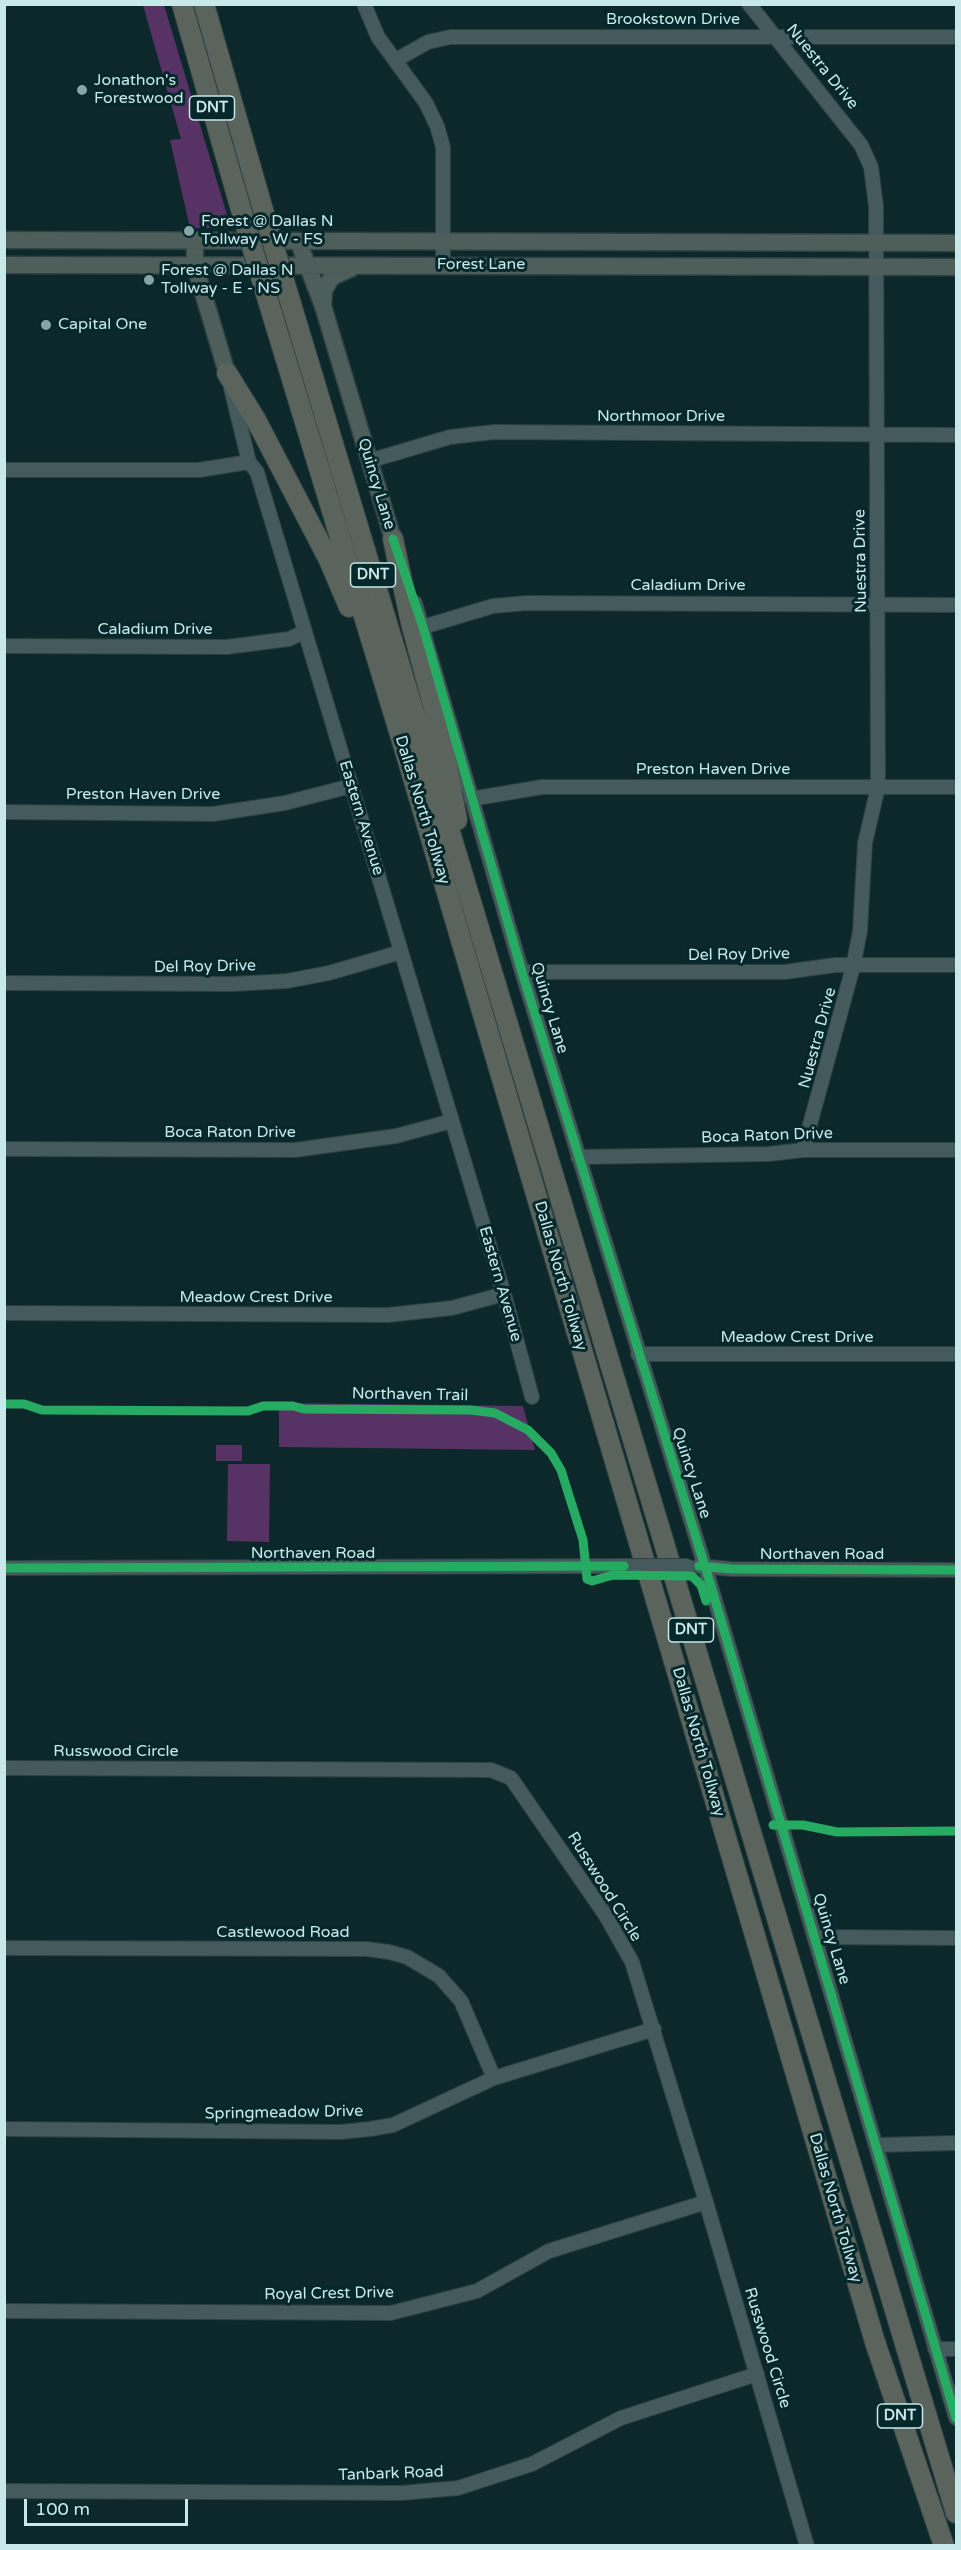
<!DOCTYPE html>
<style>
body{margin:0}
#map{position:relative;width:961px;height:2550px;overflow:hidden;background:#0d282a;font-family:"Varela Round",sans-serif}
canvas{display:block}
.frame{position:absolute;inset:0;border:6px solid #c9e8ea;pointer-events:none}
.scale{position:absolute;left:24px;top:2499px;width:164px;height:27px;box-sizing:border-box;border:3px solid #c9e8ea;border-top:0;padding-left:8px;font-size:18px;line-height:21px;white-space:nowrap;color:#c9e8ea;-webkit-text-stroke:4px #05282a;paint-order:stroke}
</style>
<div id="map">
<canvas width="961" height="2550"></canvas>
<div class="frame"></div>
<div class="scale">100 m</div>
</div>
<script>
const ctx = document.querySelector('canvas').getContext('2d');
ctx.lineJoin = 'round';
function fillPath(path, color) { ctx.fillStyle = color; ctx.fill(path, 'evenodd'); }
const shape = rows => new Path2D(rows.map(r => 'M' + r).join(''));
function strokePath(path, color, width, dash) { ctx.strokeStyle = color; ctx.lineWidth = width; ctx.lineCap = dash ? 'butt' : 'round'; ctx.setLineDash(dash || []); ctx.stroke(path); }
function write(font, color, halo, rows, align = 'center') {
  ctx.font = font + ' "Varela Round",sans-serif'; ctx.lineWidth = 6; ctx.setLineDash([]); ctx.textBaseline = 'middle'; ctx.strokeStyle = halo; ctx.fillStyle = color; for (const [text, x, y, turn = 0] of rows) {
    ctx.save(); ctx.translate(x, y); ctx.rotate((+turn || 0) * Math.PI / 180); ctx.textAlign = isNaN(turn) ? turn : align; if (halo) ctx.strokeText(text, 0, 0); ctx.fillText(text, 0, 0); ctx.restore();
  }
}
const green = shape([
 [143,5,164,5,231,228,190,228,170,140,181,139],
 [279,1403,523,1406,535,1450,279,1447],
 [216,1445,242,1445,242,1461,216,1461],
 [228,1464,270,1464,269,1542,227,1541]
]);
const minor = shape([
 [364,4,378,37,426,103,437,126,443,147,443,265],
 [749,4,861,145,871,167,876,206,878,787,865,843,860,931,853,967,803,1150],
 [396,60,428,42,450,37,956,37],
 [231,388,249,462,257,472,504,1294,532,1397],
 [369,461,450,437,494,432,956,435],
 [4,470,199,470,249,462],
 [415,603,522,972,710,1583,956,2418],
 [423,627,493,606,527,603,956,605],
 [4,646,227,647,289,639,304,632],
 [471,799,542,787,956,787],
 [4,812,213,814,285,803,351,786],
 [522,972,785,972,835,965,956,965],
 [4,983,233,984,287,981,329,973,401,952],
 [4,1149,295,1150,396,1136,452,1121],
 [578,1157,769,1154,803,1150,956,1150],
 [4,1313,388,1315,452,1308,504,1294],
 [638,1354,956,1354],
 [699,1566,732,1569,956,1570],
 [4,1568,622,1566],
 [4,1768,491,1770,511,1778,606,1916,632,1962,706,2202,807,2546],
 [814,1937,956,1938],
 [4,1948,366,1949,389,1952,407,1957,439,1976,461,2001,494,2078],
 [4,2129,341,2132,370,2129,393,2125,494,2078,654,2029],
 [877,2145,956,2143],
 [4,2311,391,2313,477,2291,549,2251,706,2202],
 [935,2349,956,2349],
 [4,2491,401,2493,458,2488,532,2464,621,2418,757,2374]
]);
const major = shape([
 [4,240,956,243],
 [195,240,195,266,227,373],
 [298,241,323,306,393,539],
 [4,265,956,267],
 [323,305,324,290,332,277,352,268]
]);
const highway = shape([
 [182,4,242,213],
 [204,4,263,210],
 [266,294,409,764,875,2342,944,2546],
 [288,294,956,2513],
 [227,373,256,420,329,560,349,607],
 [393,539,411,623,441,735,457,820]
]);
const minorBridge = shape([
 [622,1566,688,1566]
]);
const highwayBridge = shape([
 [263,210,288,294],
 [242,213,266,294]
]);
const cycleway = shape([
 [393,539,423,627,522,972,710,1583,956,2418],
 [4,1404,24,1404,42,1410,248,1411,263,1406,293,1406,304,1409,470,1410,495,1413,528,1430,551,1453,561,1470,583,1540,587,1579,592,1581,613,1575,692,1576,701,1585,706,1601],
 [699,1566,732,1569,956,1570],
 [4,1568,624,1566],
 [773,1825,803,1825,837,1832,956,1831]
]);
const markers = [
 [82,90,6,"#87a5a7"],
 [189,231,6,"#87a5a7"],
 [149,280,6,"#87a5a7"],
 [46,325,6,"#87a5a7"]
];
const shields = [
 [212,108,45],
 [373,575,45],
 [691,1630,45],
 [900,2416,45]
];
const shieldNames = [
 ["DNT",212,108],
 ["DNT",373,575],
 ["DNT",691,1630],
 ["DNT",900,2416]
];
const streetNames = [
 ["Brookstown Drive",673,20],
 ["Nuestra Drive",822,67,51],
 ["Forest Lane",481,265],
 ["Northmoor Drive",661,417],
 ["Quincy Lane",376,484,73],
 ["Nuestra Drive",861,561,-91],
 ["Caladium Drive",688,586],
 ["Caladium Drive",155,630],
 ["Preston Haven Drive",713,770],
 ["Preston Haven Drive",143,795],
 ["Dallas North Tollway",422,810,73],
 ["Eastern Avenue",361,818,73],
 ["Del Roy Drive",739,955,-1],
 ["Del Roy Drive",205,967,-1],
 ["Quincy Lane",549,1008,73],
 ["Nuestra Drive",818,1038,-75],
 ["Boca Raton Drive",230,1133],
 ["Boca Raton Drive",767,1136,-2],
 ["Dallas North Tollway",560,1276,74],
 ["Eastern Avenue",500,1284,74],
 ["Meadow Crest Drive",256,1298],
 ["Meadow Crest Drive",797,1338],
 ["Northaven Trail",410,1395,1],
 ["Quincy Lane",691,1473,72],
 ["Northaven Road",313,1554],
 ["Northaven Road",822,1555],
 ["Dallas North Tollway",698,1742,74],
 ["Russwood Circle",116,1752],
 ["Russwood Circle",604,1887,58],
 ["Castlewood Road",283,1933],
 ["Quincy Lane",831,1939,73],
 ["Springmeadow Drive",284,2113,-1],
 ["Dallas North Tollway",835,2208,74],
 ["Royal Crest Drive",329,2294,-1],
 ["Russwood Circle",767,2348,73],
 ["Tanbark Road",391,2474,-2]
];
const poiNames = [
 ["Jonathon's",94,81],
 ["Forestwood",94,99],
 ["Forest @ Dallas N",201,222],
 ["Tollway - W - FS",201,240],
 ["Forest @ Dallas N",161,271],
 ["Tollway - E - NS",161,289],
 ["Capital One",58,325]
];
fillPath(green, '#573264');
strokePath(minor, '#2e4142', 16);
strokePath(major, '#2e4142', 19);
strokePath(highway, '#2e4142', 22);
strokePath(minor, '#445a5c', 14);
strokePath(major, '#4e5e5a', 16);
strokePath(highway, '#5a645d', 20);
strokePath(minorBridge, '#2e4142', 16, []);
strokePath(highwayBridge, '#2e4142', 22, []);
strokePath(minorBridge, '#445a5c', 14);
strokePath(highwayBridge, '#5a645d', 20);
strokePath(cycleway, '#26ab63', 9);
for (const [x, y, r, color] of markers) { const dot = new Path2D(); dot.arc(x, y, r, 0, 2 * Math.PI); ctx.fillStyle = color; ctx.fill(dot); strokePath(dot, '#05282a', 2); }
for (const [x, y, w] of shields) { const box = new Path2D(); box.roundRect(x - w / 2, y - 12, w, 24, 4.5); ctx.fillStyle = '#05282a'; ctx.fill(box); strokePath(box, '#c9e8ea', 1.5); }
write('bold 15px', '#c9e8ea', null, shieldNames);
write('16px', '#c9e8ea', '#05282a', streetNames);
write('16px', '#c9e8ea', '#05282a', poiNames, 'left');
</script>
